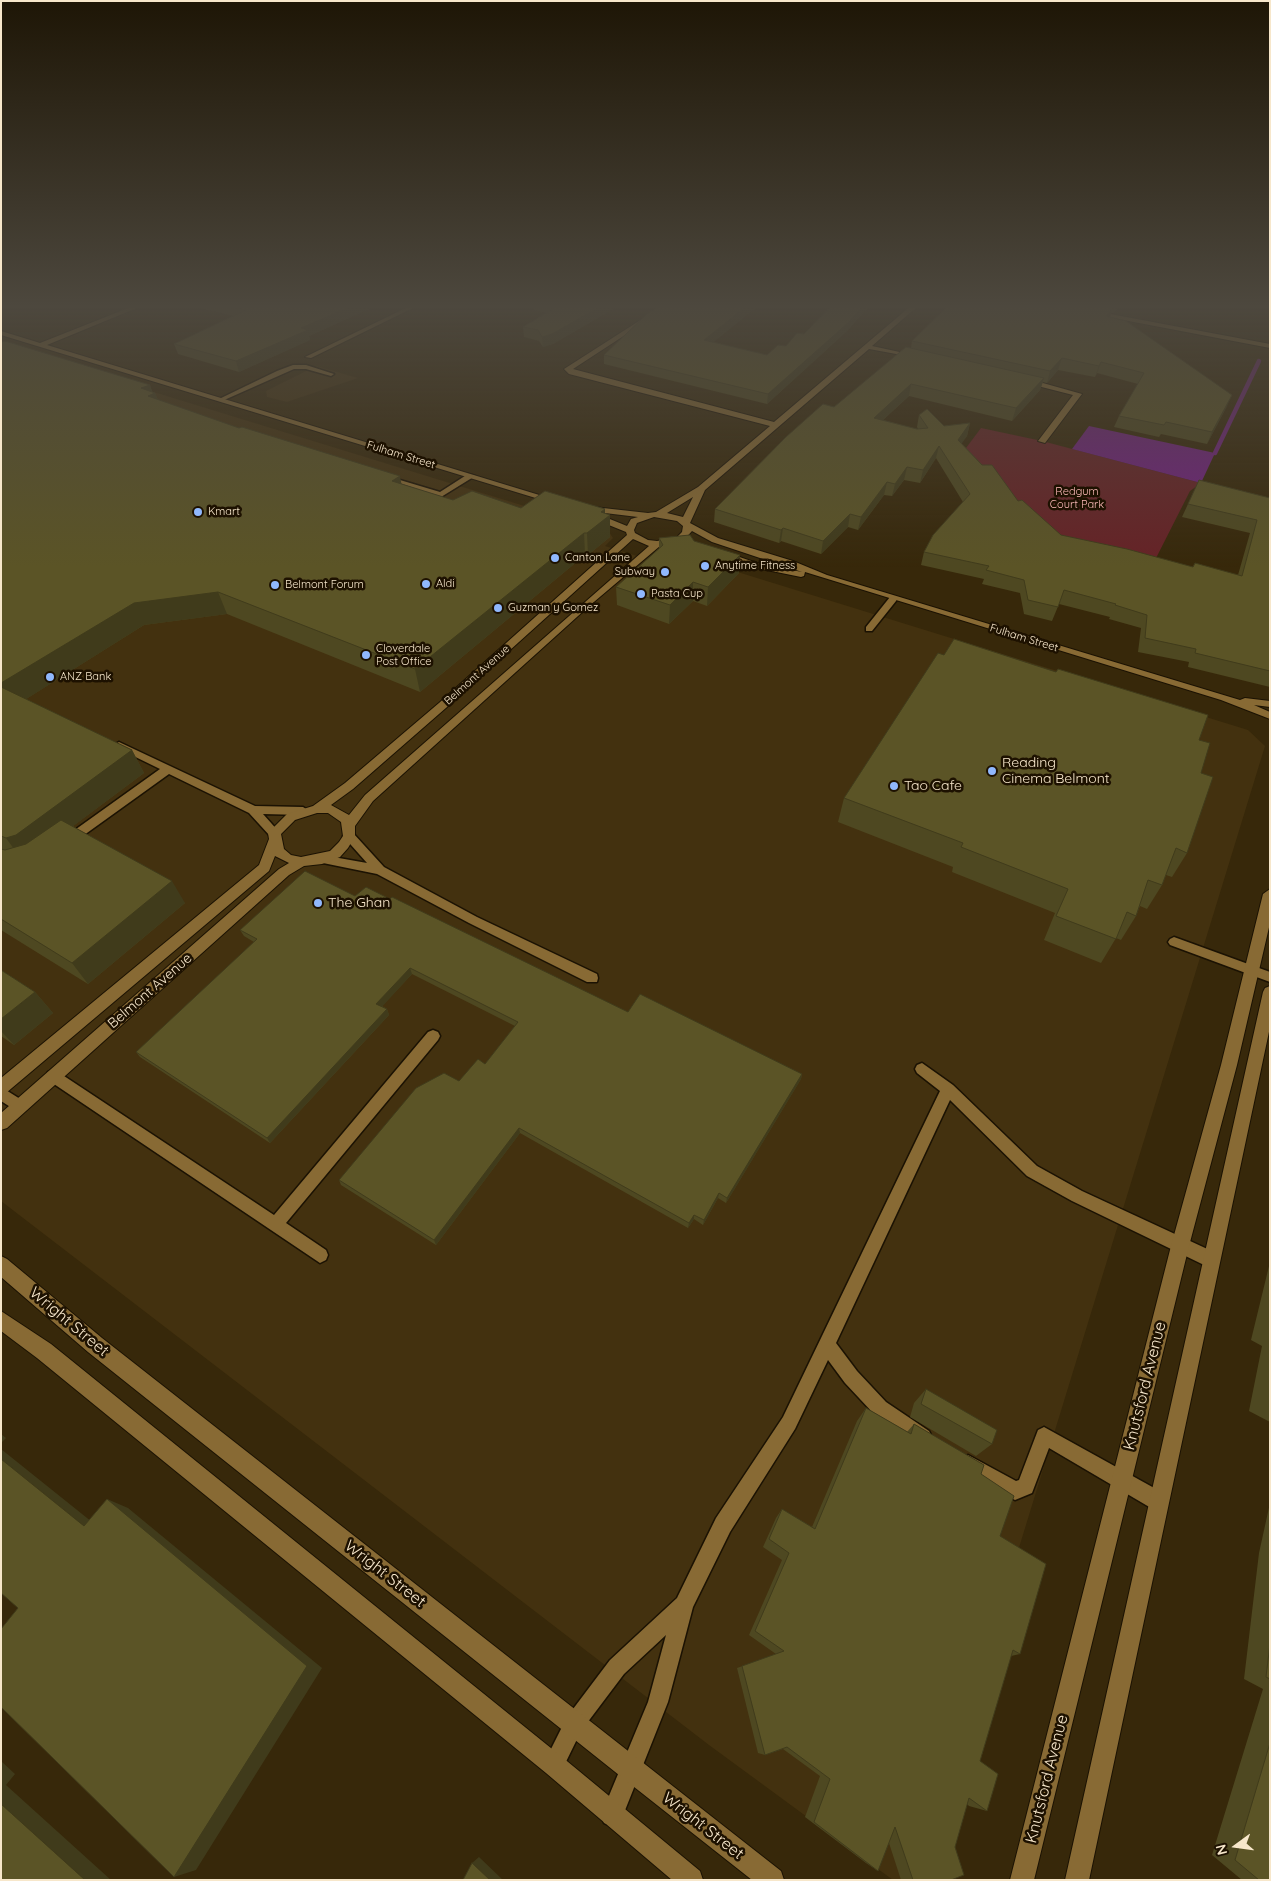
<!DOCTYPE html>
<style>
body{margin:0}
#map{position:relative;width:1271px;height:1881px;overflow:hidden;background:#37280a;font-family:Quicksand,sans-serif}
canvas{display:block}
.frame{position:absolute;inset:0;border:2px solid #f7e7cb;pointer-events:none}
.north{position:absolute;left:1211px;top:1821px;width:50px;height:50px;-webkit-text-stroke:4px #1d1100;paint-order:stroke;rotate:256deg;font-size:14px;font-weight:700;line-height:20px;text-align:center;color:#f7e7cb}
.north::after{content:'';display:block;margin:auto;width:18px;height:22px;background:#f7e7cb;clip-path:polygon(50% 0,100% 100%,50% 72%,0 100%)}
</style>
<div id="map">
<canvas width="1271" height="1881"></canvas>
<div class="frame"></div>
<div class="north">N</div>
</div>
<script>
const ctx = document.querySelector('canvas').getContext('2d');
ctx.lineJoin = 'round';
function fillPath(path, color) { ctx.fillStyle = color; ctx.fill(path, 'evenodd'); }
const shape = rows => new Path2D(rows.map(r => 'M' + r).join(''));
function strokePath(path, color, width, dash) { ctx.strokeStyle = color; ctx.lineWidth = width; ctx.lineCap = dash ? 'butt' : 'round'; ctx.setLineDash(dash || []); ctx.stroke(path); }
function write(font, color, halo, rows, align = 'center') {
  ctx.font = font + ' Quicksand,sans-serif'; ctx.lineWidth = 5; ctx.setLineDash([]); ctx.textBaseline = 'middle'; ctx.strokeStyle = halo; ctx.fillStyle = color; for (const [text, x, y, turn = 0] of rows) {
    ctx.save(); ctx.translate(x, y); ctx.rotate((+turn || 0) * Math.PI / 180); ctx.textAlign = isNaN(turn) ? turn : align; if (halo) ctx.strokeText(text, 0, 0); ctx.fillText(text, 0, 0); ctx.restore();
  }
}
const built = shape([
 [1,345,609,532,613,538,605,546,653,561,686,556,1248,730,1265,746,917,1880,893,1880,709,1745,1,1201],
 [316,366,358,378,287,402,267,397,266,391]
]);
const green = shape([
 [981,428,1042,441,1201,483,1190,491,1152,566,1051,540,963,452]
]);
const water = shape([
 [1089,426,1215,453,1201,483,1072,449]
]);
const stream = shape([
 [1215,453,1259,361]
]);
const service = shape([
 [293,365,306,365,334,374,331,376,306,369,294,369,222,401,217,400,277,371,293,365],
 [468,474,475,476,441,497,396,482,400,480,440,492,468,474],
 [893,596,897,599,896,601,872,631,866,631,866,627,890,597,893,596],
 [119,742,255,806,303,807,309,811,303,815,263,814,280,833,274,837,270,836,249,813,169,774,73,843,65,843,63,840,65,837,160,769,115,747,114,745,119,742],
 [349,832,353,833,384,867,477,917,597,974,598,978,597,982,587,982,469,923,377,874,318,862,316,859,318,856,322,855,367,863,343,836,349,832],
 [1174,937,1270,972,1270,982,1170,945,1168,942,1170,939,1174,937],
 [433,1030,438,1032,440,1036,438,1040,286,1223,326,1250,328,1255,326,1260,320,1263,48,1080,46,1076,48,1072,53,1070,58,1072,274,1215,428,1032,433,1030],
 [922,1063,953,1085,1037,1166,1082,1191,1216,1253,1218,1259,1216,1265,1210,1267,1204,1265,1072,1201,1027,1176,950,1100,836,1343,857,1371,886,1402,929,1431,932,1437,929,1443,923,1446,917,1443,874,1414,845,1383,828,1360,795,1429,730,1532,693,1607,668,1702,620,1823,612,1826,604,1823,601,1815,648,1702,666,1635,624,1674,581,1731,561,1772,554,1776,547,1772,543,1765,567,1717,610,1660,677,1598,716,1518,783,1417,940,1091,917,1073,915,1069,917,1065,922,1063],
 [1,1087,25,1102,27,1106,25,1110,20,1112,15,1110,1,1101,1,1087],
 [1044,1427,1165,1494,1167,1501,1165,1508,1158,1510,1151,1508,1049,1448,1032,1493,1015,1500,962,1470,959,1464,962,1458,968,1455,1016,1481,1019,1480,1038,1430,1044,1427]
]);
const minor = shape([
 [136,305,144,305,47,345,559,501,552,503,1,335,1,331,40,343,136,305],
 [412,305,419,305,311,358,305,357,412,305],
 [664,305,671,305,573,369,774,422,912,305,919,305,872,346,918,356,918,358,869,349,705,490,690,523,718,538,793,561,827,575,1240,700,1245,698,1270,701,1270,707,1254,705,1270,712,1270,719,1221,700,805,572,804,576,801,577,752,567,717,554,722,551,757,563,802,572,712,542,692,531,682,542,660,546,588,607,373,801,355,826,355,836,348,848,340,857,322,864,304,866,289,875,7,1128,1,1130,1,1113,279,869,289,863,275,856,269,871,6,1093,1,1095,1,1078,259,865,269,839,268,833,287,814,313,806,345,783,439,703,627,535,626,532,589,517,589,513,595,513,627,526,631,519,638,517,588,511,585,510,585,506,648,513,656,512,698,487,770,426,569,374,564,369,664,305],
 [693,497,683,517,667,513,693,497],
 [654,517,677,521,683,526,682,532,676,538,657,541,648,540,635,533,634,530,637,523,654,517],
 [633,539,649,546,365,795,349,815,331,805,353,789,447,707,633,539],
 [317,813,328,813,341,822,343,836,339,842,330,851,301,857,291,855,284,849,281,834,295,820,317,813],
 [1025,378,1082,394,1045,443,1038,441,1073,395,1022,382,1021,380,1025,378],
 [1270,889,1270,923,1237,1065,1189,1246,1034,1880,1010,1880,1171,1246,1221,1065,1263,894,1270,889],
 [1270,986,1270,1027,1089,1880,1065,1880,1263,992,1265,988,1270,986]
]);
const tertiary = shape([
 [1094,311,1270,344,1270,348,1092,314,1094,311],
 [1,1256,7,1259,102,1338,781,1871,784,1880,752,1880,624,1779,88,1352,1,1277,1,1256],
 [1,1311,51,1344,562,1757,700,1871,703,1880,672,1880,546,1773,37,1358,1,1331,1,1311]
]);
const wall = shape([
 [192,305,378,305,309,336,310,340,239,372,178,354,174,344,233,316,192,306],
 [534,305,620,305,553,344,543,347,539,341,524,337,523,327,546,313,534,310],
 [661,305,760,305,753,310,713,342,767,355,786,346,804,334,832,305,870,305,847,331,767,404,604,364,604,355],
 [949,305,1121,305,1114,313,1111,313,1110,317,1227,406,1207,444,1161,434,1159,437,1114,427,1119,416,1138,384,1097,373,1095,377,1058,370,1047,383,1043,382,1040,390,1012,421,909,396,883,420,917,429,918,429,917,427,919,415,944,426,970,423,967,436,961,443,1018,501,1061,535,1193,567,1238,575,1250,533,1182,517,1199,480,1270,498,1270,687,1188,667,1189,662,1138,652,1141,628,1109,619,1110,617,1059,604,1052,621,1024,614,1020,593,982,584,984,579,921,565,924,552,963,502,936,458,920,483,904,480,892,496,884,495,858,530,848,527,821,554,781,541,779,543,714,522,715,509,834,407,911,348,912,341],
 [1,342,150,385,152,392,155,393,158,400,401,484,453,500,521,508,605,514,610,515,610,537,588,555,585,555,420,692,227,614,144,625,26,699,132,750,144,773,73,826,185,903,88,984,1,930],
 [659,538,694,541,739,573,707,606,693,601,669,624,617,605,616,587,659,549],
 [1199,740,1201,773,1187,853,1172,877,1166,875,1162,885,1147,909,1140,906,1136,916,1121,940,1116,938,1101,963,1044,940,1055,913,952,872,953,867,838,822,844,798],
 [355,896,628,1012,802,1074,801,1079,726,1203,718,1198,703,1225,694,1219,688,1228,520,1133,436,1245,341,1185,339,1180,459,1081,485,1064,515,1026,412,974,382,1006,387,1009,389,1015,270,1143,140,1057,136,1052,254,942,244,936,240,930],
 [1,970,35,992,53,1013,14,1045,1,1036],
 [1270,1262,1270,1422,1249,1411,1262,1346,1251,1340],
 [926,1389,992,1444,976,1456,910,1417,914,1403],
 [866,1408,907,1432,914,1424,981,1474,1000,1536,1020,1654,1011,1656,980,1761,987,1811,969,1806,967,1804,955,1847,951,1880,901,1880,889,1843,878,1871,866,1863,805,1817,820,1776,783,1749,765,1755,758,1753,737,1668,776,1654,749,1635,782,1560,763,1547,776,1518,782,1509,812,1527,857,1421],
 [1270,1503,1270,1880,1242,1880,1212,1855,1263,1689,1244,1679,1259,1553]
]);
const shadedWall = shape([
 [354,305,378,305,309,336,310,340,239,372,236,361,301,328],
 [603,305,620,305,553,344,543,347,542,337],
 [748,305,760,305,753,310,704,350,704,340],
 [864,305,870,305,847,331,767,404,768,394],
 [1117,305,1121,305,1114,313],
 [1113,308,1109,319,1106,316],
 [1062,358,1058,370,1047,383,1050,371],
 [1101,362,1097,373,1095,377,1099,366],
 [1044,378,1040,390,1012,421,1016,408],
 [911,384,909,396,872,430,874,418],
 [150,385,153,394,155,393,163,413,141,388],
 [1232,395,1227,406,1207,444,1212,432],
 [970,423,967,436,955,453,958,440],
 [939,446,936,458,920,483,923,470],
 [907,467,904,480,892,496,895,484],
 [400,476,404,498,392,481],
 [887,482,884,495,858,530,861,517],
 [605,509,605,519,610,515,610,537,588,555,587,533,601,512],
 [850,514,848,527,821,554,823,541],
 [783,528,781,541,779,543,781,530],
 [584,533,585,555,420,692,415,669],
 [740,555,739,573,707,606,708,587],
 [693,582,693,601,669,624,670,605],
 [218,592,227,614,144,625,12,708,1,691,1,683,134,603],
 [132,750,144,773,32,857,22,860,6,838],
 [172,881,185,903,88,984,72,963],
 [410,968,412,974,379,1010,376,1004],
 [35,992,53,1013,14,1045,1,1031,1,1019],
 [387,1009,389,1015,270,1143,267,1138],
 [802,1074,801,1079,726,1203,727,1198],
 [519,1128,520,1133,436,1245,434,1240],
 [719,1193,718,1198,703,1225,704,1220],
 [694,1215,694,1219,688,1228,689,1223],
 [1,1434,6,1438,1,1443],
 [1,1449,107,1534,84,1526,1,1459],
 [107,1499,128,1508,322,1668,196,1870,174,1877],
 [1,1761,15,1774,6,1785,111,1880,85,1880,1,1804],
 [479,1857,503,1880,490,1880,472,1863]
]);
const building = shape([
 [225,305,354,305,301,328,308,330,236,361,174,344,246,310,225,305],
 [554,305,603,305,552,334,542,337,538,330,523,327,558,306,554,305],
 [661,305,748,305,704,340,767,355,778,345,786,346,797,333,804,334,832,305,864,305,849,322,768,394,604,355,647,314,661,305],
 [949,305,1097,305,1113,308,1106,316,1126,321,1232,395,1212,432,1166,422,1164,425,1119,416,1144,373,1101,362,1099,366,1062,358,1050,371,912,341,949,305],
 [5,341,150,385,141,388,155,393,148,396,239,428,242,427,400,476,392,481,453,500,472,491,521,508,545,491,605,509,601,512,610,515,587,533,584,533,415,669,218,592,134,603,1,683,1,342,5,341],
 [906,347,1044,378,1016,408,911,384,874,418,917,429,928,428,919,415,927,409,944,426,970,423,958,440,982,465,992,465,1018,501,1022,500,1061,535,1127,549,1193,567,1195,563,1242,576,1257,520,1188,504,1199,480,1270,498,1270,671,1195,653,1196,649,1145,638,1147,615,1115,605,1116,604,1064,590,1058,607,1028,600,1024,580,986,570,989,566,924,552,933,535,970,494,939,446,923,470,907,467,895,484,887,482,861,517,850,514,823,541,783,528,781,530,715,509,786,437,823,404,834,407,906,347],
 [690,535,694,541,740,555,708,587,693,582,670,605,616,587,663,545,659,538,690,535],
 [954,639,1056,672,1058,669,1208,715,1199,740,1210,743,1201,773,1213,777,1187,853,1176,848,1162,885,1148,880,1136,916,1127,912,1116,939,1056,916,1068,889,961,847,963,843,844,798,938,653,944,655,954,639],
 [1,687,132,750,16,835,6,838,1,836,1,687],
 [61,820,172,881,72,963,1,919,1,849,5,850,26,844,61,820],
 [305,871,355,896,366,887,390,899,392,897,628,1012,640,994,802,1074,727,1198,719,1193,704,1220,694,1215,689,1223,519,1128,434,1240,339,1180,416,1088,444,1073,459,1081,478,1059,485,1064,518,1022,410,968,376,1004,387,1009,267,1138,136,1052,257,939,240,930,305,871],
 [1,970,35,992,1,1019,1,970],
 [926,1389,997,1430,992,1444,921,1404,926,1389],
 [866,1408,911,1434,914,1424,984,1465,981,1474,1014,1496,1000,1536,1046,1564,1020,1654,1013,1650,980,1761,998,1774,987,1811,969,1798,955,1847,964,1875,951,1880,913,1880,895,1827,878,1871,814,1822,830,1779,787,1747,765,1755,742,1666,784,1651,755,1631,789,1553,769,1539,782,1509,815,1529,866,1408],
 [1,1459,84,1526,107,1499,307,1666,174,1877,1,1707,1,1629,18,1608,1,1593,1,1459],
 [1270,1644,1270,1679,1266,1677,1270,1644],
 [1270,1743,1270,1880,1259,1880,1235,1860,1270,1743],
 [1,1804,85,1880,1,1880,1,1804],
 [472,1863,490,1880,463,1880,472,1863]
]);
const markers = [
 [198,512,5,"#90b8fd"],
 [555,558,5,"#90b8fd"],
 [705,566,5,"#90b8fd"],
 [665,572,5,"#90b8fd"],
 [426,584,5,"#90b8fd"],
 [275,585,5,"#90b8fd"],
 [641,594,5,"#90b8fd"],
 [498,608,5,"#90b8fd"],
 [366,655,5,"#90b8fd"],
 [50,677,5,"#90b8fd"],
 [992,771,5,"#90b8fd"],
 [894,786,5,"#90b8fd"],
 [318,903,5,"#90b8fd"]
];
const farStreetnames = [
 ["Fulham Street",401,455,17],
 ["Fulham Street",1024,638,17],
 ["Belmont Avenue",477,675,-42]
];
const farParknames = [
 ["Redgum",1077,492],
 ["Court Park",1077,505]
];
const farPoinames = [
 ["Kmart",208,512],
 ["Canton Lane",565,558],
 ["Anytime Fitness",715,566],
 ["Subway",655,572,"right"],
 ["Aldi",436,584],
 ["Belmont Forum",285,585],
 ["Pasta Cup",651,594],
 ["Guzman y Gomez",508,608],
 ["Cloverdale",376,649],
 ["Post Office",376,662],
 ["ANZ Bank",60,677]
];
const poiNames = [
 ["Reading",1002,763],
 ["Cinema Belmont",1002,779],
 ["Tao Cafe",904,786],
 ["The Ghan",328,903]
];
const streetNames = [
 ["Belmont Avenue",150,991,-41]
];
const nearStreetnames = [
 ["Wright Street",69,1322,40],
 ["Knutsford Avenue",1145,1386,-76],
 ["Wright Street",385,1574,38],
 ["Knutsford Avenue",1047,1779,-76],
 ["Wright Street",703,1826,38]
];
fillPath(built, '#43310f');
fillPath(green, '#662226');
fillPath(water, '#712180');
strokePath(stream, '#712180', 4.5);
strokePath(service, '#1b1203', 3);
strokePath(minor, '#1b1203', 2);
strokePath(tertiary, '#1b1203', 2);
fillPath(service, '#886a34');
fillPath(minor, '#886a34');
fillPath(tertiary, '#886a34');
fillPath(wall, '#4e4821');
fillPath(shadedWall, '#403b1b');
fillPath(building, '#5b5426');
strokePath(building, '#403b1b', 1);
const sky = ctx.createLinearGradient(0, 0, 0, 568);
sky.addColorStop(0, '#1e1606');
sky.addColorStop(0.54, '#4d483e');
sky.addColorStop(1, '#4d483e00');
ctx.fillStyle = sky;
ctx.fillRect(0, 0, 1271, 568);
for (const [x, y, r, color] of markers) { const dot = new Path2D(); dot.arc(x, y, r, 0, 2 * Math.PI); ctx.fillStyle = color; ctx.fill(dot); strokePath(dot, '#1d1100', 2); }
write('11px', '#f7e7cb', '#1d1100', farStreetnames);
write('11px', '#fab8b6', '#1d1100', farParknames);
write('11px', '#f7e7cb', '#1d1100', farPoinames, 'left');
write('14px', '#f7e7cb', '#1d1100', poiNames, 'left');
write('14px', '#f7e7cb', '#1d1100', streetNames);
write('16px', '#f7e7cb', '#1d1100', nearStreetnames);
</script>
